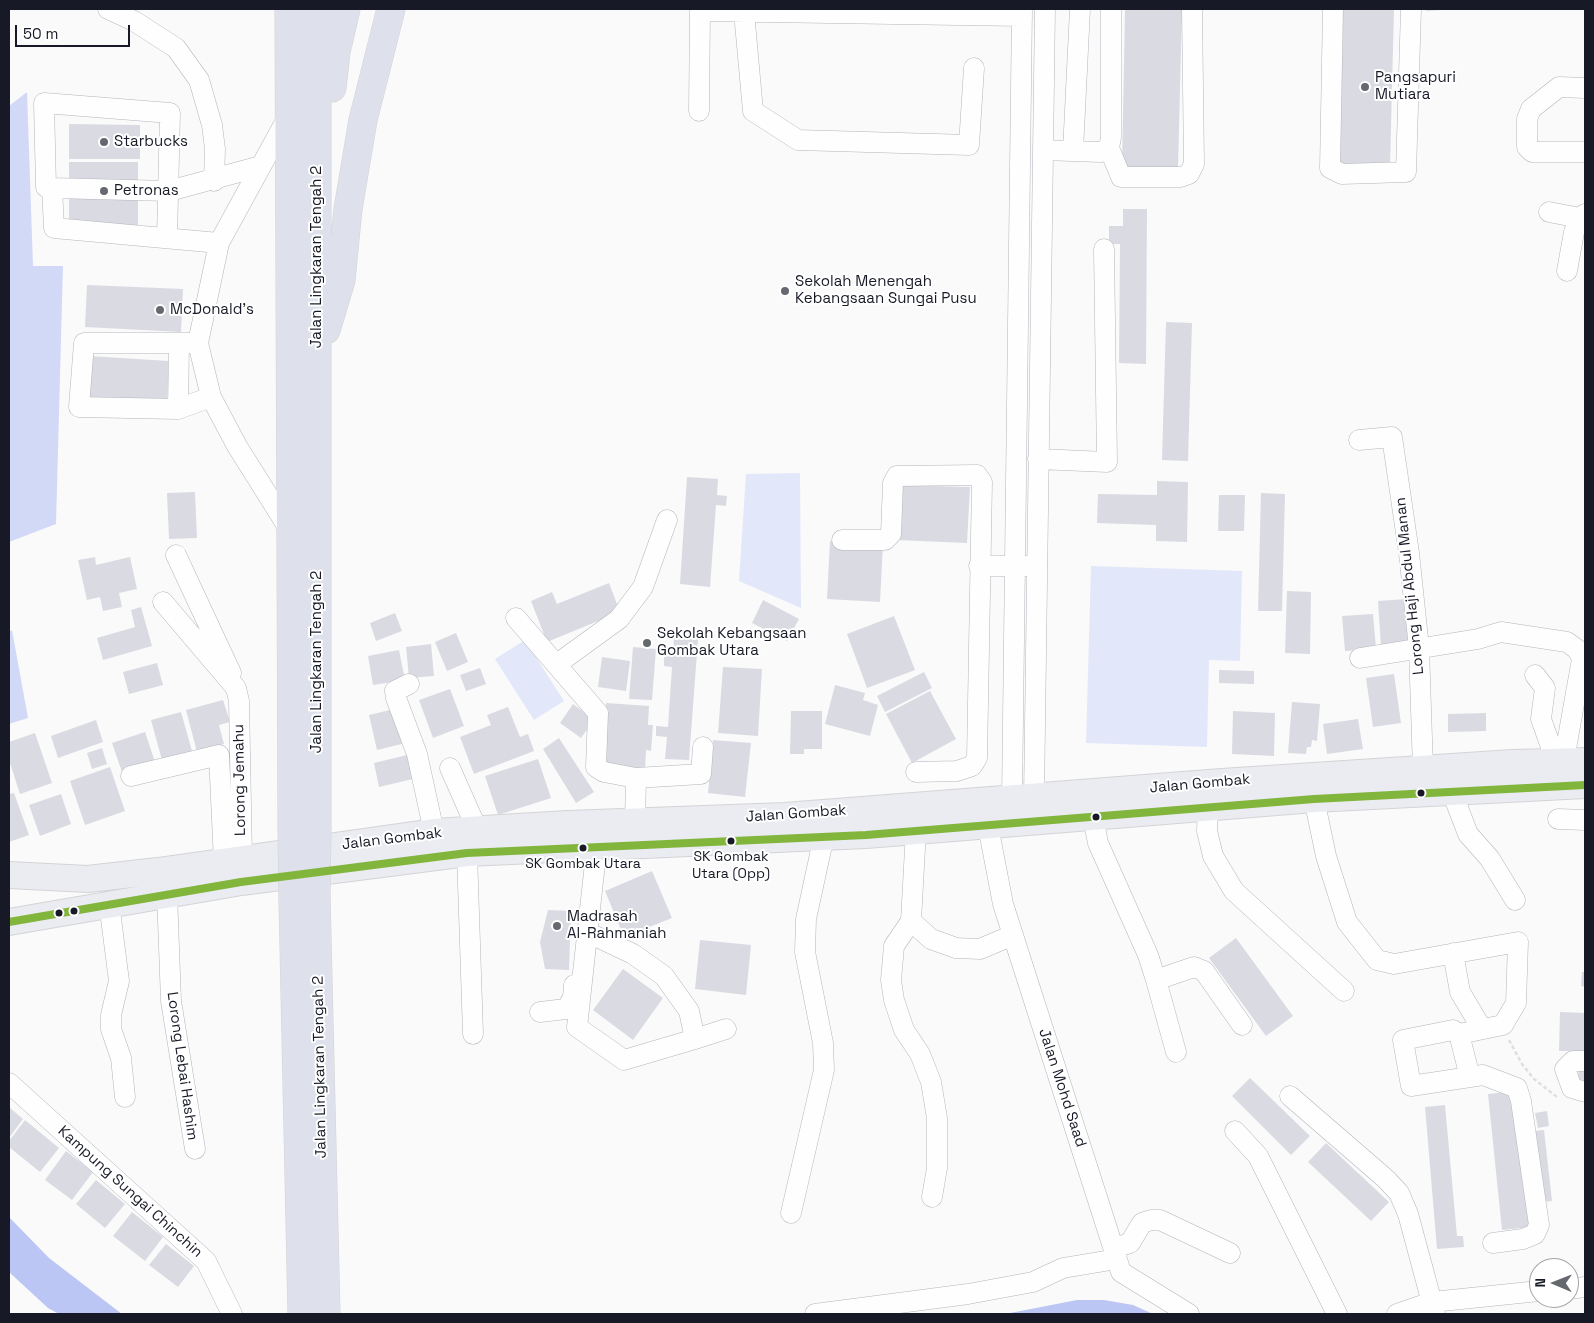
<!DOCTYPE html>
<style>
body{margin:0}
#map{position:relative;width:1594px;height:1323px;overflow:hidden;background:#fafafa;font-family:"Space Grotesk",sans-serif}
canvas{display:block}
.frame{position:absolute;inset:0;border:10px solid #171a26;pointer-events:none}
.north{position:absolute;left:1529px;top:1258px;width:50px;height:50px;box-sizing:border-box;background:#fff;border:1px solid #a2a3a8;border-radius:50%;rotate:271deg;font-size:14px;font-weight:700;line-height:20px;text-align:center;color:#171a26}
.north::after{content:'';display:block;margin:auto;width:18px;height:22px;background:#666870;clip-path:polygon(50% 0,100% 100%,50% 72%,0 100%)}
.scale{position:absolute;left:15px;top:25px;width:115px;height:22px;box-sizing:border-box;border:2px solid #171a26;border-top:0;padding-left:6px;font-size:15px;line-height:18px;white-space:nowrap;color:#171a26;-webkit-text-stroke:4px #fff;paint-order:stroke}
</style>
<div id="map">
<canvas width="1594" height="1323"></canvas>
<div class="frame"></div>
<div class="north">N</div>
<div class="scale">50 m</div>
</div>
<script>
const ctx = document.querySelector('canvas').getContext('2d');
ctx.lineJoin = 'round';
function fillPath(path, color) { ctx.fillStyle = color; ctx.fill(path, 'evenodd'); }
const shape = rows => new Path2D(rows.map(r => 'M' + r).join(''));
function strokePath(path, color, width, dash) { ctx.strokeStyle = color; ctx.lineWidth = width; ctx.lineCap = dash ? 'butt' : 'round'; ctx.setLineDash(dash || []); ctx.stroke(path); }
function write(font, color, halo, rows, align = 'center') {
  ctx.font = font + ' "Space Grotesk",sans-serif'; ctx.lineWidth = 4; ctx.setLineDash([]); ctx.textBaseline = 'middle'; ctx.strokeStyle = halo; ctx.fillStyle = color; for (const [text, x, y, turn = 0] of rows) {
    ctx.save(); ctx.translate(x, y); ctx.rotate((+turn || 0) * Math.PI / 180); ctx.textAlign = isNaN(turn) ? turn : align; if (halo) ctx.strokeText(text, 0, 0); ctx.fillText(text, 0, 0); ctx.restore();
  }
}
const green = shape([
 [800,473,801,608,739,581,746,474],
 [1091,566,1242,571,1240,661,1209,660,1207,747,1086,743],
 [525,640,564,701,534,720,495,659]
]);
const forest = shape([
 [27,92,33,266,63,266,56,524,9,542,9,106],
 [12,630,28,718,9,724,9,632]
]);
const water = shape([
 [9,1217,49,1258,122,1314,59,1314,48,1308,9,1272],
 [1077,1300,1104,1300,1133,1305,1153,1314,1005,1314]
]);
const building = shape([
 [1125,9,1182,9,1178,169,1122,167],
 [1341,9,1394,9,1390,167,1337,166],
 [1426,9,1442,9,1442,10,1426,11],
 [69,124,140,125,140,159,69,159],
 [69,162,138,162,138,233,69,233],
 [1123,209,1147,209,1146,364,1119,363,1120,244,1109,244,1109,226,1123,226],
 [87,285,183,289,181,332,85,327],
 [1166,322,1192,323,1188,461,1162,460],
 [89,356,169,361,167,402,86,397],
 [687,477,718,479,717,495,727,496,726,506,716,505,710,587,680,584],
 [1157,481,1188,482,1187,542,1156,541,1156,525,1097,523,1098,494,1157,495],
 [898,485,970,487,967,543,896,540],
 [195,492,197,538,169,539,167,493],
 [1261,493,1285,494,1282,611,1258,611],
 [1219,495,1245,495,1244,531,1218,531],
 [830,541,883,544,880,602,827,599],
 [95,557,96,565,130,557,137,589,119,593,122,607,103,611,100,597,87,600,78,560],
 [609,583,620,612,547,642,531,601,552,592,557,604],
 [1287,591,1311,592,1310,654,1285,653],
 [1407,599,1410,645,1381,647,1378,601],
 [763,600,799,619,787,641,752,623],
 [141,607,152,646,103,660,97,638,135,627,131,610],
 [395,613,402,631,376,641,370,623],
 [1373,614,1376,649,1345,651,1342,616],
 [894,616,915,670,867,688,847,634],
 [456,633,468,662,447,671,435,642],
 [674,637,698,639,689,760,665,759,667,737,656,736,656,726,668,727,672,667,664,666,664,655,673,656],
 [431,644,434,676,409,678,406,647],
 [633,647,656,649,652,700,629,699],
 [399,650,405,680,373,685,368,656],
 [602,657,630,661,626,691,598,687],
 [157,663,163,685,129,694,123,672],
 [723,667,762,669,758,736,718,733],
 [480,668,486,684,466,691,460,675],
 [1219,670,1254,671,1254,684,1219,683],
 [924,672,932,688,885,712,877,696],
 [1394,674,1401,723,1373,727,1366,678],
 [835,685,865,693,863,700,878,705,870,736,825,724],
 [450,689,464,726,433,738,419,700],
 [930,691,956,739,912,763,886,714],
 [223,700,230,722,219,725,224,744,197,752,186,710],
 [1292,702,1320,704,1317,741,1312,740,1311,747,1307,747,1306,754,1288,753],
 [606,703,649,706,648,725,653,725,651,751,646,750,645,770,602,767],
 [573,704,594,720,581,738,560,723],
 [508,707,520,737,528,734,534,751,474,774,460,737,491,725,487,715],
 [398,708,406,743,377,750,369,715],
 [791,711,822,711,822,749,804,749,804,754,790,754],
 [1233,711,1275,713,1274,756,1232,754],
 [181,712,192,751,162,760,151,720],
 [1486,713,1486,731,1448,732,1448,714],
 [1358,719,1363,749,1327,754,1323,724],
 [96,720,103,742,58,758,51,736],
 [145,732,155,762,122,772,112,743],
 [35,733,52,783,20,794,9,760,9,742],
 [559,738,594,792,576,803,543,749],
 [713,740,751,743,745,797,708,793],
 [102,748,107,764,92,769,87,753],
 [411,754,417,778,379,787,374,763],
 [538,759,551,798,498,815,485,776],
 [110,767,125,811,85,825,70,781],
 [14,793,29,835,9,842,9,794],
 [61,794,71,824,40,836,29,805],
 [652,871,672,918,624,937,605,891],
 [548,910,571,911,569,970,545,969,540,942],
 [1236,938,1293,1016,1266,1036,1209,958],
 [700,940,751,945,746,995,695,989],
 [623,969,663,998,633,1040,593,1010],
 [1582,972,1585,972,1585,987,1581,986],
 [1560,1012,1585,1013,1585,1051,1559,1051],
 [1579,1064,1585,1064,1585,1084,1578,1083],
 [1250,1078,1310,1136,1291,1155,1232,1096],
 [1517,1091,1531,1227,1502,1230,1488,1094],
 [1445,1105,1457,1236,1463,1236,1464,1247,1437,1249,1425,1107],
 [9,1107,23,1119,9,1138],
 [1547,1111,1549,1126,1538,1128,1535,1113],
 [25,1120,59,1148,40,1172,9,1147,9,1141],
 [1544,1130,1552,1201,1532,1203,1524,1132],
 [1326,1143,1389,1202,1371,1221,1308,1162],
 [66,1151,93,1172,72,1200,45,1180],
 [96,1180,125,1204,105,1228,76,1204],
 [132,1212,163,1237,145,1261,113,1236],
 [166,1244,194,1266,178,1287,149,1265]
]);
const path = shape([
 [1509,1040,1522,1064,1534,1079,1557,1097]
]);
const minor = shape([
 [108,9,134,21,176,48,199,80,212,125,215,149,214,181],
 [1333,9,1330,168,1342,174,1406,172,1411,9],
 [744,12,753,111,798,140,969,145,974,68],
 [1585,88,1559,87,1531,109,1527,119,1527,147,1532,152,1585,152],
 [699,111,700,11,1022,16],
 [289,115,219,243,198,343,211,397,237,446,291,532],
 [1109,148,1121,177,1181,177,1189,174,1194,164,1192,9],
 [1043,150,1101,152,1109,148,1111,137,1111,9],
 [1073,151,1080,9],
 [52,188,46,187,44,103,170,113,167,238],
 [1549,212,1580,218],
 [219,243,54,228,52,188,169,191,261,166],
 [1567,271,1574,232,1580,218,1585,214],
 [198,343,84,343,79,407,178,409,211,397],
 [178,409,179,343],
 [1359,440,1392,437,1409,553,1419,648,1423,769],
 [1038,459,1107,462,1104,249],
 [842,540,885,540,891,534,893,483,897,476,977,475,982,482,977,758,972,766,957,771,916,772],
 [176,555,231,673],
 [979,566,1027,566],
 [163,602,236,688,239,701,242,859],
 [516,618,598,713,596,767,604,772,636,778],
 [1360,658,1478,639,1501,632,1567,642,1578,650,1582,659,1564,760],
 [557,664,619,619,643,587,667,520],
 [1535,675,1545,688,1541,719,1556,761],
 [409,684,395,691,396,698,417,754,434,832],
 [450,768,477,829],
 [131,776,219,755,224,862],
 [1452,792,1468,834,1490,859,1515,900],
 [1034,797,1045,9],
 [1012,798,1022,9],
 [1314,799,1326,856,1347,922,1377,960,1394,964,1518,942,1516,1003,1503,1025,1459,1034],
 [1208,807,1207,831,1213,856,1234,891,1344,991],
 [1093,817,1098,843,1148,955,1156,980,1194,967,1204,971,1242,1025],
 [1558,819,1585,820],
 [635,822,636,778,701,774,703,747],
 [988,826,1003,904,1121,1272,1189,1314],
 [916,830,911,921,894,946,891,980,894,1000,904,1030,920,1054,931,1082,937,1118,937,1168,932,1197],
 [467,853,473,1034],
 [167,894,171,1001,195,1149],
 [109,903,119,981,111,1015,111,1029,121,1058,125,1097],
 [911,921,931,939,956,948,980,949,1013,935],
 [589,933,633,954,664,976,689,1011,695,1039,624,1060,577,1027,597,845],
 [1453,953,1460,992,1482,1029],
 [1156,980,1176,1052],
 [540,1012,566,1009,573,998,574,985],
 [695,1039,726,1029],
 [1585,1061,1573,1061,1565,1069,1572,1088,1585,1092],
 [1470,1077,1459,1034,1453,1030,1403,1040,1411,1086,1483,1075,1517,1088,1521,1101,1539,1225,1535,1234,1523,1239,1493,1243],
 [9,1083,206,1261,232,1314],
 [1290,1096,1386,1179,1399,1193,1408,1214,1435,1314],
 [1235,1131,1258,1156,1337,1314],
 [791,1213,824,1070,823,1043,805,952,806,919,824,836],
 [1114,1248,1130,1243,1142,1223,1151,1220,1160,1220,1230,1253],
 [1569,1289,1585,1287],
 [815,1314,968,1294,1033,1282,1063,1268,1117,1259],
 [1397,1314,1432,1302,1539,1291]
]);
const major = shape([
 [9,875,88,879,158,871,434,832,568,824,785,816,1222,782,1513,763,1585,761],
 [9,922,241,882,467,853,866,835,1314,799,1585,785]
]);
const highway = shape([
 [289,9,292,826],
 [332,88,336,52,346,9],
 [326,330,341,280,348,209,363,120,391,9],
 [317,826,317,9],
 [316,894,326,1314],
 [293,902,302,1314]
]);
const highwayBridge = shape([
 [292,826,293,902],
 [316,894,317,826]
]);
const bus1 = shape([
 [9,922,241,882,467,853,866,835,1314,799,1585,785]
]);
const markers = [
 [1365,87,5,"#666870"],
 [104,142,5,"#666870"],
 [104,191,5,"#666870"],
 [785,291,5,"#666870"],
 [160,310,5,"#666870"],
 [647,643,5,"#666870"],
 [1421,793,4.5,"#171a26"],
 [1096,817,4.5,"#171a26"],
 [731,841,4.5,"#171a26"],
 [583,848,4.5,"#171a26"],
 [74,911,4.5,"#171a26"],
 [59,913,4.5,"#171a26"],
 [557,926,5,"#666870"]
];
const busNames = [
 ["SK Gombak",731,857],
 ["Utara (Opp)",731,874],
 ["SK Gombak Utara",583,864]
];
const poiNames = [
 ["Pangsapuri",1375,78],
 ["Mutiara",1375,95],
 ["Starbucks",114,142],
 ["Petronas",114,191],
 ["Sekolah Menengah",795,282],
 ["Kebangsaan Sungai Pusu",795,299],
 ["McDonald's",170,310],
 ["Sekolah Kebangsaan",657,634],
 ["Gombak Utara",657,651],
 ["Madrasah",567,917],
 ["Al-Rahmaniah",567,934]
];
const streetNames = [
 ["Jalan Lingkaran Tengah 2",317,257,-90],
 ["Lorong Haji Abdul Manan",1410,586,-96],
 ["Jalan Lingkaran Tengah 2",317,662,-90],
 ["Lorong Jemahu",240,780,-91],
 ["Jalan Gombak",1200,784,-5],
 ["Jalan Gombak",796,814,-4],
 ["Jalan Gombak",392,839,-7],
 ["Lorong Lebai Hashim",182,1066,82],
 ["Jalan Lingkaran Tengah 2",320,1067,-91],
 ["Jalan Mohd Saad",1062,1088,72],
 ["Kampung Sungai Chinchin",130,1192,42]
];
fillPath(green, '#e2e7fa');
fillPath(forest, '#d2d9f7');
fillPath(water, '#bcc6f4');
fillPath(building, '#dadbe2');
strokePath(minor, '#b3b5bb', 21);
strokePath(major, '#d4d4d6', 28);
strokePath(highway, '#d4d4d6', 29);
strokePath(path, '#dfdfdf', 2.5, [4, 2.5]);
strokePath(minor, '#fefefe', 20);
strokePath(major, '#ebecf2', 26);
strokePath(highway, '#dee0eb', 28);
strokePath(highwayBridge, '#d4d4d6', 29, []);
strokePath(highwayBridge, '#dee0eb', 28);
strokePath(bus1, '#82b53c', 8);
for (const [x, y, r, color] of markers) { const dot = new Path2D(); dot.arc(x, y, r, 0, 2 * Math.PI); ctx.fillStyle = color; ctx.fill(dot); strokePath(dot, '#fff', 2); }
write('14px', '#171a26', '#fff', busNames);
write('15px', '#171a26', '#fff', poiNames, 'left');
write('15px', '#171a26', '#fff', streetNames);
</script>
